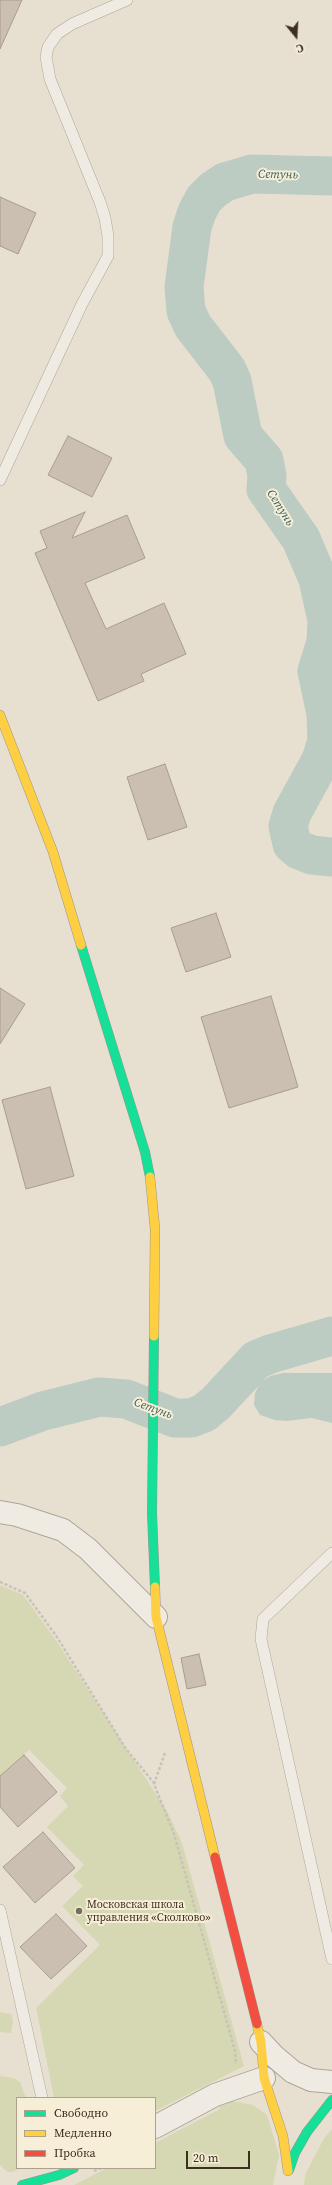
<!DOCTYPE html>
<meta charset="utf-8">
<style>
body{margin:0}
#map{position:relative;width:332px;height:2185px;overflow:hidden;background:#e7e0d1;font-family:"Source Serif 4",serif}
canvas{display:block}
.legend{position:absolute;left:16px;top:2097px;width:140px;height:72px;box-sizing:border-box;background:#f7eed8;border:1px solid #ada18e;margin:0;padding:5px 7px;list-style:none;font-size:12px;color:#3d2e20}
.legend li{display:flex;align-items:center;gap:8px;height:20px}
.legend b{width:20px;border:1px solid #ada18e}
.north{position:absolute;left:276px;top:16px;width:40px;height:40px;-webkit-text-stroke:3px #f7eed8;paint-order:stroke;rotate:162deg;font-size:11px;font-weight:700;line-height:16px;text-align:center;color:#3d2e20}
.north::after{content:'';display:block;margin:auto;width:14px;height:18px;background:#3d2e20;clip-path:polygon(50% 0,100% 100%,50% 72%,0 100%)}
.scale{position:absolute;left:186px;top:2151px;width:64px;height:18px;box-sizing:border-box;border:2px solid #3d2e20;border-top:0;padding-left:5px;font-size:12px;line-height:14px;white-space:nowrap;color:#3d2e20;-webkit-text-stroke:3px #f7eed8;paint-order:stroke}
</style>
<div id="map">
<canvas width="332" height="2185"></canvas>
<ul class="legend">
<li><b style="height:5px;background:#16e098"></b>Свободно</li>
<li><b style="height:5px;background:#ffcf43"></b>Медленно</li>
<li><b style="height:5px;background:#f24e42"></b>Пробка</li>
</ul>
<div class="north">С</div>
<div class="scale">20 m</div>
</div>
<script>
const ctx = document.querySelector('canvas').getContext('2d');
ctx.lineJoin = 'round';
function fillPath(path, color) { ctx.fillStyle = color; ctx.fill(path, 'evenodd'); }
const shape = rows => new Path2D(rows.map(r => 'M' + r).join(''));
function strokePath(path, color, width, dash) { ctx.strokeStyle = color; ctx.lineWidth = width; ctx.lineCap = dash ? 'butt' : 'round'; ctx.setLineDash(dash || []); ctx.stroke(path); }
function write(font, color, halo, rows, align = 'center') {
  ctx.font = font + ' "Source Serif 4",serif'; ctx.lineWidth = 4; ctx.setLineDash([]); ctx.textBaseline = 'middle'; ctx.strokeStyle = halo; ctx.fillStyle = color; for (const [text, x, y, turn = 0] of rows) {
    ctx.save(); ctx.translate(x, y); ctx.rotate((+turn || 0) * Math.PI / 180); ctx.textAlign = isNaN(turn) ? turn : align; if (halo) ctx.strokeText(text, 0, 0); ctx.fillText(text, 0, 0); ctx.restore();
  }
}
const green = shape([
 [0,1585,23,1595,55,1639,167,1811,182,1843,244,2066,155,2111,155,2098,54,2098,36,2008,100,1945,62,1906,83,1886,73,1876,84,1865,47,1827,68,1806,60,1796,67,1788,29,1750,0,1776],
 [0,2012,11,2014,13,2021,11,2033,0,2032],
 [0,2076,13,2078,20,2082,26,2098,17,2098,17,2168,21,2168,12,2172,7,2172,0,2165],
 [232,2101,253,2105,267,2115,279,2155,273,2185,74,2185,107,2168,155,2168,155,2143,220,2109,218,2104],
 [332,2129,332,2185,304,2185,305,2175,314,2157,325,2137]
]);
const water = shape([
 [283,1373,332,1373,332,1423,311,1418,287,1421,275,1420,260,1415,254,1405,255,1393,260,1383,270,1376]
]);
const river = shape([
 [332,176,252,174,225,182,213,190,204,199,197,212,192,227,184,287,186,311,193,326,227,370,232,381,243,436,264,460,267,476,266,489,301,539,318,579,327,620,326,642,317,671,326,714,327,741,321,760,292,813,288,826,292,844,299,850,312,855,332,857],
 [0,1427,43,1411,99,1397,126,1399,175,1418,191,1418,204,1413,216,1403,256,1360,270,1354,332,1336]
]);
const building = shape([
 [0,0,22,0,0,49,0,0],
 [0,197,36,213,18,254,0,246,0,197],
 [68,436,112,458,92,497,48,475,68,436],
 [85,512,72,538,127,515,145,558,85,583,106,629,164,603,186,654,141,674,144,681,98,701,35,553,47,548,40,531,85,512],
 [165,764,187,827,148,840,127,777,165,764],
 [216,913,231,957,186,972,171,928,216,913],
 [0,988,25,1004,0,1044,0,988],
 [271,996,298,1087,229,1108,201,1017,271,996],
 [50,1087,74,1176,26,1189,2,1100,50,1087],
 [199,1654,206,1685,187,1689,181,1658,199,1654],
 [24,1755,57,1792,18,1827,0,1807,0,1776,24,1755],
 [43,1832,75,1868,35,1903,3,1867,43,1832],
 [56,1914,87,1946,51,1979,20,1947,56,1914]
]);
const path = shape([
 [0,1582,25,1593,57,1637,126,1749,154,1783],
 [165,1753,154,1784,174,1834,235,2051,236,2064],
 [94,2171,101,2168]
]);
const lane = shape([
 [0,480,82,304,108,256,108,236,105,218,100,202,50,79,46,57,48,47,57,34,72,24,127,0],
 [332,1553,263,1619,261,1639,332,1959],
 [0,1910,42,2098]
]);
const street = shape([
 [0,1512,17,1515,63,1530,88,1549,156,1617],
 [261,2042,274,2056,293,2072,311,2080,332,2082],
 [155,2127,215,2095,264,2078]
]);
const fast = shape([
 [81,945,145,1152,150,1177],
 [154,1336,152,1513,155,1587],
 [289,2170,295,2153,307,2132,332,2100],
 [22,2185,59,2175,74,2168]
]);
const slow = shape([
 [0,715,53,852,81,945],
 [150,1177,155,1229,154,1336],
 [155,1587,156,1617,215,1857],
 [257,2024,261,2042,264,2078,283,2136,288,2171]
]);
const jam = shape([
 [215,1857,257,2024]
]);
const markers = [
 [79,1911,4,"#786c5e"]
];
const poiNames = [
 ["Московская школа",87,1905],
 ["управления «Сколково»",87,1918]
];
const waterNames = [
 ["Сетунь",278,175,1],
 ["Сетунь",280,508,58],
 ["Сетунь",153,1409,20]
];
fillPath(green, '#d6d7b3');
fillPath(water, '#bcccc2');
strokePath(river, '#bcccc2', 39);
fillPath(building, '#cbbfb2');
strokePath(building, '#a89c90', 1);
strokePath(lane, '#ada599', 12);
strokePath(street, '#ada599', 24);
strokePath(fast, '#9c958a', 10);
strokePath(slow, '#9c958a', 10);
strokePath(jam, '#9c958a', 10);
strokePath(path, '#c8c2b9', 2.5, [3, 2]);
strokePath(lane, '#efebe3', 11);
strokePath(street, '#efebe3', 22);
strokePath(fast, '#16e098', 9);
strokePath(slow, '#ffcf43', 9);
strokePath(jam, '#f24e42', 9);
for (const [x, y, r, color] of markers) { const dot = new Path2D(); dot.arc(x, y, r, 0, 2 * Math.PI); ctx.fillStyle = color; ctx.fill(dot); strokePath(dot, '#f7eed8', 1.5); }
write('11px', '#3d2e20', '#f7eed8', poiNames, 'left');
write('italic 12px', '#2f5d5a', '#f7eed8', waterNames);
</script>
